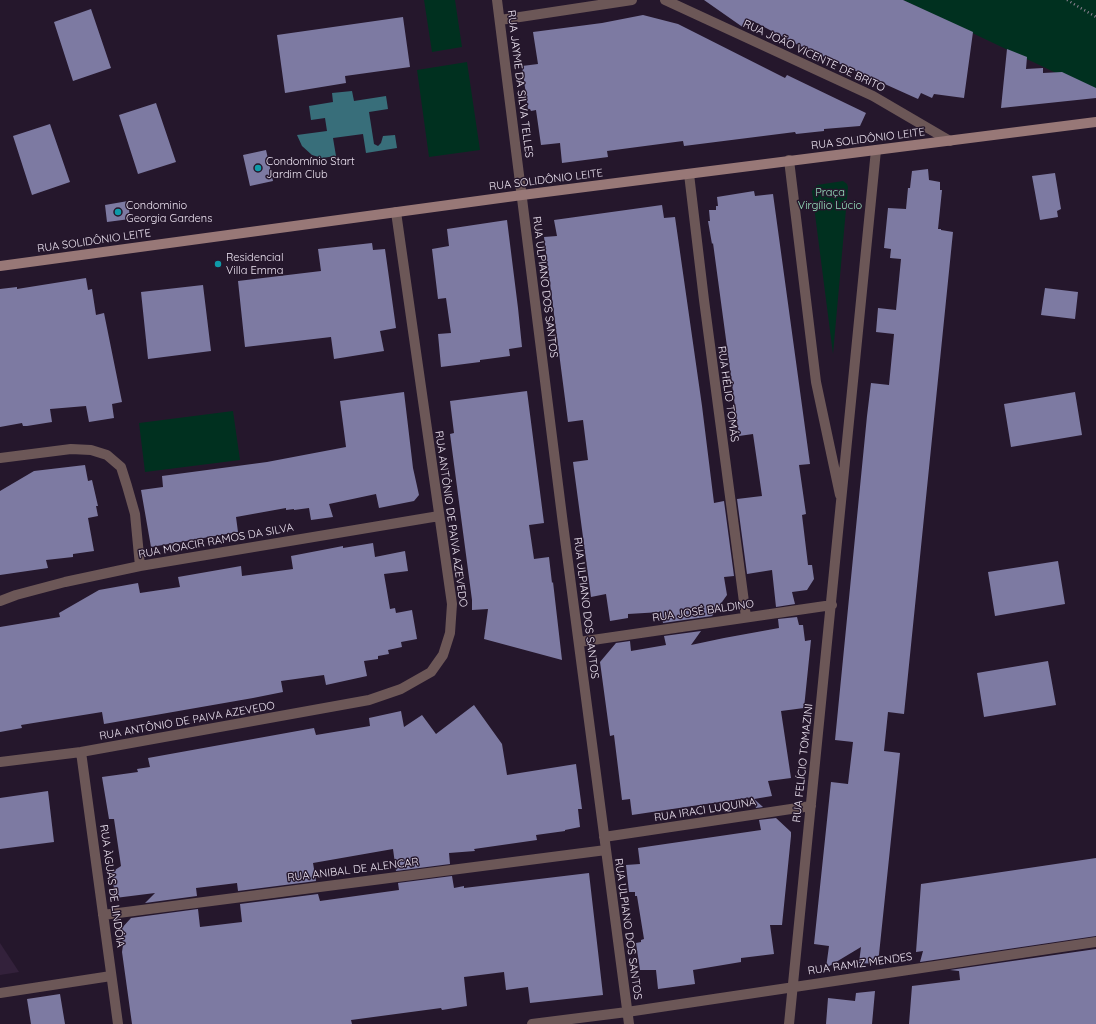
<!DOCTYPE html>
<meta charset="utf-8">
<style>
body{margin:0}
canvas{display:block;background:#25172c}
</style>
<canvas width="1096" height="1024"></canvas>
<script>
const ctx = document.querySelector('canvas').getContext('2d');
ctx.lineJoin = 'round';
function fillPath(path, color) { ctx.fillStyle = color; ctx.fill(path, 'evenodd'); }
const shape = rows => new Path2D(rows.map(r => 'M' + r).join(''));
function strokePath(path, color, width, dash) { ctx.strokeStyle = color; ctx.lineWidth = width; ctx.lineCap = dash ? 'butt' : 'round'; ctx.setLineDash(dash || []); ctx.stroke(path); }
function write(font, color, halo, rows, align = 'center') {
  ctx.font = font + ' Quicksand,sans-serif'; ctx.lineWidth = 3; ctx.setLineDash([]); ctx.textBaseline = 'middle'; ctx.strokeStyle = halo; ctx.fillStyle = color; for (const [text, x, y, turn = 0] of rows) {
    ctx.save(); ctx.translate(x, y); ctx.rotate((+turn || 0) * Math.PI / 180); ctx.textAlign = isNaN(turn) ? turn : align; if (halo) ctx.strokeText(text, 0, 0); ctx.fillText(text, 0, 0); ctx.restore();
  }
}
const built = shape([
 [0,943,19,972,0,975]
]);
const green = shape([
 [424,0,455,0,462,47,432,52],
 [903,0,1096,0,1096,92],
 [467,62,480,150,429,157,417,70],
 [843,181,847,184,848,187,833,354,812,191,817,185],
 [233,411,240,460,145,472,139,423]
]);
const water = shape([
 [352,91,354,101,386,96,388,109,369,112,374,144,378,146,381,143,383,136,395,135,397,148,366,153,363,134,333,138,336,156,322,158,312,155,302,146,297,135,327,131,325,118,311,120,309,106,333,102,332,93]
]);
const building = shape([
 [704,0,903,0,973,32,964,98,934,94,932,98,921,93,918,99,798,45,751,20,749,23,747,22,744,28],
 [91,9,111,68,73,81,54,22],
 [643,15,678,24,785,78,787,75,866,113,860,126,824,129,824,131,796,134,795,132,684,146,683,141,607,151,608,157,562,163,560,143,541,145,536,110,531,111,530,109,528,109,522,66,538,64,533,32,602,23],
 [403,17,410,67,345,76,346,83,285,93,277,35],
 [1007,49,1027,57,1026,69,1043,68,1043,73,1062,72,1096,88,1096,98,1001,108],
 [156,103,176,162,138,174,119,115],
 [50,124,70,182,32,195,13,136],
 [266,150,273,181,250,186,243,155],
 [928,169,929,180,940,182,940,190,942,190,938,229,941,229,941,230,953,232,904,714,888,712,884,751,900,753,878,964,859,963,861,947,826,968,829,946,814,944,831,782,848,784,853,742,835,740,867,416,871,383,889,385,894,334,876,332,878,308,896,310,901,259,890,258,891,249,884,248,888,208,906,209,908,188,910,188,912,171],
 [1055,173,1061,209,1057,211,1058,217,1040,220,1032,176],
 [754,191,755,196,773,194,810,464,799,465,806,514,802,515,808,565,812,565,814,579,807,590,792,592,795,604,776,607,772,570,747,574,737,499,762,496,753,434,739,436,713,243,712,244,708,221,710,221,709,210,716,210,716,206,718,206,717,197],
 [128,201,130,219,107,222,105,205],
 [662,205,664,218,675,217,702,406,714,503,724,501,734,576,724,577,727,595,712,616,663,623,661,612,628,614,628,618,610,621,606,594,591,597,573,462,588,460,583,420,568,422,544,237,557,236,554,220],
 [507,220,518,308,522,347,509,349,510,356,480,360,480,362,441,367,438,334,451,333,446,298,438,299,432,249,449,246,447,229],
 [372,243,373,250,385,249,396,328,380,331,384,351,334,359,331,337,245,347,238,281,321,271,318,249],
 [86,278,88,290,92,289,96,315,104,313,122,402,112,404,114,418,89,422,86,406,50,409,52,422,27,426,23,426,22,423,0,427,0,289,17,287,17,289],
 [203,285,211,351,148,359,141,292],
 [1045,288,1078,292,1075,319,1041,315],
 [527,391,544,523,529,525,534,559,549,557,552,583,553,582,562,660,484,639,488,609,472,610,472,600,450,434,454,433,450,401],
 [404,392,413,468,419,495,414,501,379,508,376,494,329,504,333,517,311,520,309,508,294,510,294,509,286,510,286,508,236,517,238,532,151,547,141,490,163,487,162,476,267,462,346,447,340,401],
 [1075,392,1082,435,1011,447,1004,404],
 [85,465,88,481,92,480,98,506,96,506,98,516,88,518,94,551,73,554,73,557,46,560,48,568,0,575,0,491,34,471],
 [373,543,375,557,405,551,408,571,384,574,390,609,395,608,396,613,412,610,417,639,401,642,402,647,388,650,389,654,378,656,378,659,364,661,367,676,326,685,324,675,281,681,283,692,253,698,104,724,102,712,21,725,22,728,0,732,0,627,60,617,59,613,99,590,138,583,140,593,180,587,178,577,241,566,242,576,293,569,291,556,343,546,343,548],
 [1058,561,1065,604,995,616,988,572],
 [797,617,799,625,803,625,805,641,811,640,804,708,781,711,791,778,768,781,772,796,754,799,763,807,756,808,753,797,632,815,630,799,622,800,614,735,610,736,600,662,616,643,630,641,631,651,666,645,664,636,701,631,691,645,724,638,779,628,778,619],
 [1048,661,1056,705,984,717,977,673],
 [474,705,502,744,507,775,576,764,582,809,578,809,580,827,565,830,565,831,536,835,537,840,474,849,475,851,449,853,450,864,396,871,393,849,313,863,316,881,238,891,237,883,196,888,197,896,145,903,155,893,115,898,112,872,121,866,114,819,109,819,102,777,138,772,137,769,150,767,148,758,314,728,316,735,370,726,369,718,401,711,404,727,422,715,436,734],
 [48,791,54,842,0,849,0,798],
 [776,818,791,832,791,836,782,925,770,925,774,954,741,958,741,962,693,970,695,984,658,989,656,970,640,970,636,943,641,942,641,940,644,939,637,896,635,896,635,892,629,892,626,865,640,864,638,848,761,830,759,820],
 [1096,858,1096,936,920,962,923,951,916,952,921,884],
 [589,873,603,995,530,1003,528,987,506,990,504,972,464,977,467,1006,442,1010,441,1008,351,1020,352,1024,132,1024,122,952,123,945,121,929,131,918,198,909,200,927,242,922,240,904,318,894,320,901,399,890,398,883,452,876,454,888,464,886,464,888],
 [1096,949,1096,1024,909,1024,912,986,960,980,959,971,950,970],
 [875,991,872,1024,826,1024,828,998,855,1001,856,993],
 [60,994,65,1024,31,1024,27,999]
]);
const path = shape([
 [1067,0,1096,17]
]);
const street = shape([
 [497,0,563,524,629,1024],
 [665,0,873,96,950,141],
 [500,20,632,0],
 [789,160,816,382,840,495],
 [689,174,704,300,746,617],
 [0,458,71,449,91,450,107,455,121,467,127,486,135,514,140,566],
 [0,601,16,595,65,582,140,566,439,516],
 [579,642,832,605],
 [81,752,118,1024],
 [0,762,81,752,369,700,401,689,431,672,443,655,450,633,452,604,396,212],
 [604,837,811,806],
 [103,915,606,850],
 [0,993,111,976],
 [532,1024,627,1012,1096,942],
 [789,1024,876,150]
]);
const secondary = shape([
 [0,266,522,195,1096,122]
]);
const markers = [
 [258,168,4,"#0f9aa8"],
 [118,212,4,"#0f9aa8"],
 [218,264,4,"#0f9aa8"]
];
const streetNames = [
 ["RUA JOÃO VICENTE DE BRITO",814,56,25],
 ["RUA JAYME DA SILVA TELLES",520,84,83],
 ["RUA SOLIDÔNIO LEITE",868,139,-7],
 ["RUA SOLIDÔNIO LEITE",546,180,-7],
 ["RUA SOLIDÔNIO LEITE",94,241,-8],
 ["RUA ULPIANO DOS SANTOS",545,287,83],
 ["RUA HÉLIO TOMÁS",728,394,82],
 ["RUA ANTÔNIO DE PAIVA AZEVEDO",451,519,82],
 ["RUA MOACIR RAMOS DA SILVA",216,541,-10],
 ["RUA ULPIANO DOS SANTOS",586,608,83],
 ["RUA JOSÉ BALDINO",703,611,-8],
 ["RUA ANTÔNIO DE PAIVA AZEVEDO",187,721,-10],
 ["RUA FELÍCIO TOMAZINI",803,763,-84],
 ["RUA IRACI LUQUINA",705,810,-9],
 ["RUA ANIBAL DE ALENCAR",353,870,-7],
 ["RUA ÀGUAS DE LINDÓIA",112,886,82],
 ["RUA ULPIANO DOS SANTOS",628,929,82],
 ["RUA RAMIZ MENDES",860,964,-8]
];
const poiNames = [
 ["Condomínio Start",266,162],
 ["Jardim Club",266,175],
 ["Condominio",126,206],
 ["Georgia Gardens",126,219],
 ["Residencial",226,258],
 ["Villa Emma",226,271]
];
const parkNames = [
 ["Praça",830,193],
 ["Virgílio Lúcio",830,206]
];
fillPath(built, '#33213b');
fillPath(green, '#00301f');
fillPath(water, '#386e7a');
fillPath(building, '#7d7aa2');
strokePath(path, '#8f8495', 2.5, [1, 3]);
strokePath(street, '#6c5757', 10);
strokePath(secondary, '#987877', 10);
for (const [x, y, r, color] of markers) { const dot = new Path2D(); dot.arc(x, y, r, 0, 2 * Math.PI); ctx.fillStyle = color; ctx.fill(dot); strokePath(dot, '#25172c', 1.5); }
write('11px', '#ede4f2', '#25172c', streetNames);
write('11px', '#ede4f2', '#25172c', poiNames, 'left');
write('11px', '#97e1bd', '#25172c', parkNames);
</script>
